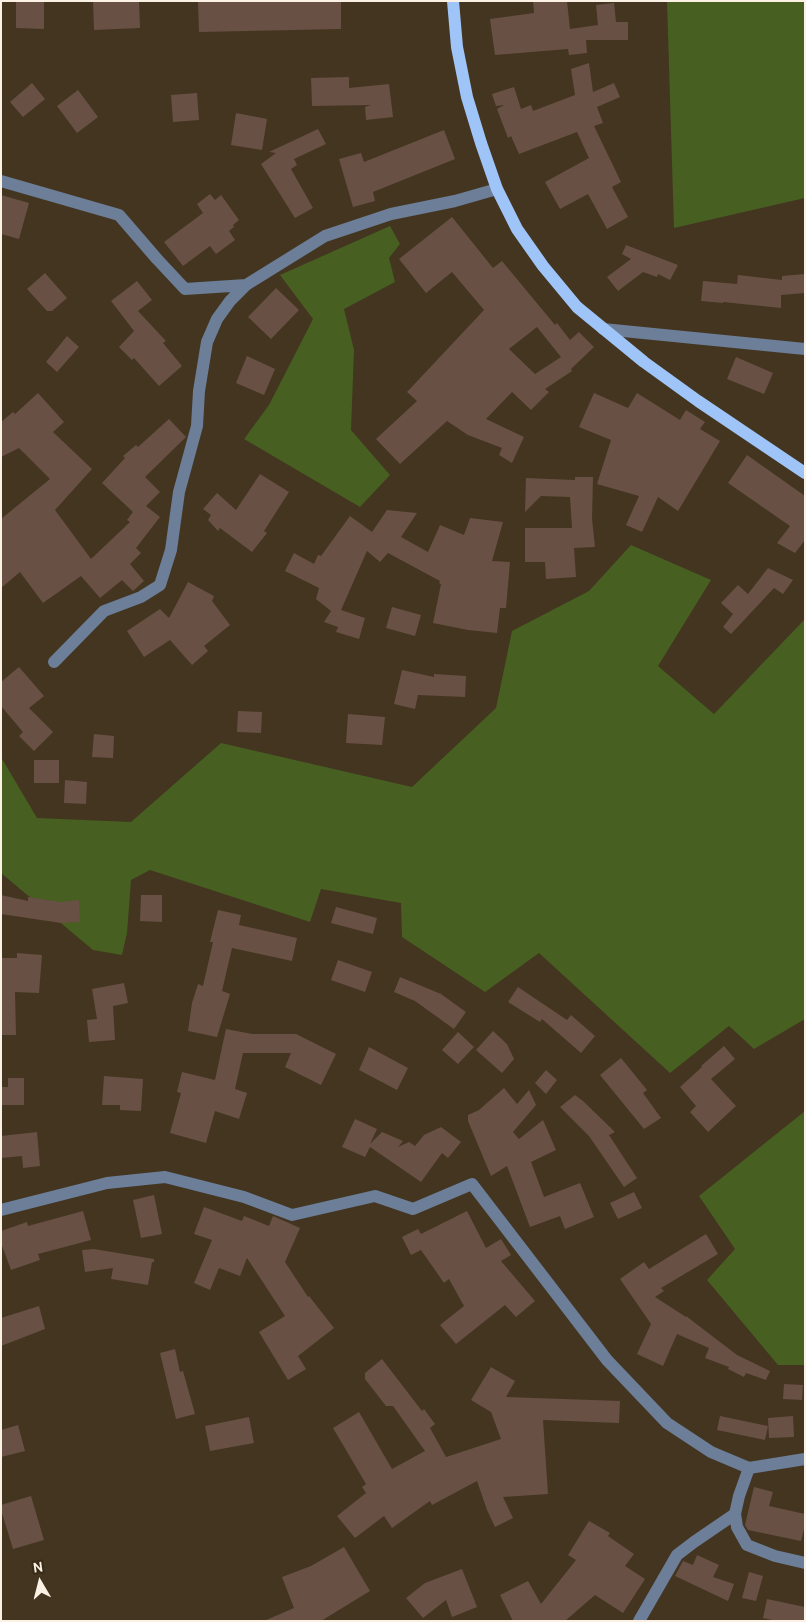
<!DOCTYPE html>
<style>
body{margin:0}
#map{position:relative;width:806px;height:1622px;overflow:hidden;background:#433520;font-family:Cabin,sans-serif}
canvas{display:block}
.frame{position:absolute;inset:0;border:2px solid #fbf2e5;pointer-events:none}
.north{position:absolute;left:15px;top:1557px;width:50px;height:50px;-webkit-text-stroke:4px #392b16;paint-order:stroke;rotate:352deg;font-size:14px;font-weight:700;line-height:20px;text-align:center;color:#fbf2e5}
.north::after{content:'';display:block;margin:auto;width:18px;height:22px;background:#fbf2e5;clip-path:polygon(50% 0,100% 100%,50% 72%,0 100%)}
</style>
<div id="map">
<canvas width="806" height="1622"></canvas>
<div class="frame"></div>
<div class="north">N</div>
</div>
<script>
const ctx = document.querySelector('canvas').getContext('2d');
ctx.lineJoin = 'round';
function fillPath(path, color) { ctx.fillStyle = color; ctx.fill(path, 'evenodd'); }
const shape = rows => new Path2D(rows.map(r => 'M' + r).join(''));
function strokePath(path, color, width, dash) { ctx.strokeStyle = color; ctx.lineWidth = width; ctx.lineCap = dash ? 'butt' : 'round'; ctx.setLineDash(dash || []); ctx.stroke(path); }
const green = shape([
 [667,1,805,1,805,198,674,228],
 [390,226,400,244,389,258,395,282,344,309,354,350,351,430,390,475,360,507,244,439,269,405,313,319,280,275],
 [631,545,711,580,658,666,714,714,805,619,805,1019,754,1049,729,1026,670,1073,539,953,485,992,402,937,401,903,321,889,310,922,150,870,131,880,127,933,122,955,93,950,1,873,1,757,37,818,131,822,221,743,412,787,496,708,512,631,589,591],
 [805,1111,805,1365,778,1365,707,1280,735,1249,699,1196]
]);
const building = shape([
 [16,1,44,1,44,29,16,28],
 [93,1,139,1,140,28,94,30],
 [341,1,341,29,199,32,198,2],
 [533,1,567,1,570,29,598,25,596,5,614,3,616,22,628,22,628,40,586,40,587,53,569,55,568,49,495,55,490,19,534,13],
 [589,63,593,92,614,83,620,97,597,107,603,123,594,126,621,182,612,187,628,217,607,229,588,194,560,209,545,182,589,158,577,132,519,154,511,136,508,138,497,109,504,105,496,106,492,94,514,87,521,109,531,105,533,111,575,95,571,69],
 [349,77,349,88,389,84,393,117,366,120,365,107,371,105,312,106,311,78],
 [32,83,45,99,23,117,10,102],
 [78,90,98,117,77,133,57,106],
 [197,93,199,120,173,122,171,95],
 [236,113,267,119,262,150,231,145],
 [318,129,326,144,294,159,297,165,291,169,313,208,295,218,261,164,276,153,269,152],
 [444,130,455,159,373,192,375,201,353,207,339,159,361,153,364,162],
 [210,194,215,200,221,195,239,220,233,225,234,227,229,231,235,240,216,254,210,246,183,266,164,242,203,213,197,204],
 [1,195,29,203,19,239,1,234],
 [452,217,493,268,502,261,555,325,557,323,570,340,579,332,594,347,571,369,572,371,545,389,549,392,531,410,512,392,486,419,524,437,512,463,499,455,502,448,468,435,447,421,400,464,376,439,417,401,407,392,484,310,452,272,426,293,399,259],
 [537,327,561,357,535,374,509,349],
 [626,245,678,265,670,280,658,274,657,277,643,272,618,291,607,277,631,259,622,254],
 [45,273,67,298,52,311,47,311,27,289],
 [805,274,805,293,781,295,781,308,723,302,723,303,701,301,703,281,737,284,738,275,782,280,782,276],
 [137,281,152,300,138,311,166,341,163,343,182,366,159,386,134,358,132,360,119,347,134,331,111,301],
 [276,288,299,310,271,339,248,317],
 [67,336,79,347,57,372,46,362],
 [247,356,275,369,264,395,236,383],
 [736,357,773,373,764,394,727,379],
 [38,393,64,422,53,432,92,469,55,510,91,559,130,522,127,520,133,512,102,483,125,458,123,456,136,445,138,447,169,419,186,437,145,477,160,492,146,506,160,517,136,548,141,553,130,564,144,581,133,591,122,580,100,598,81,576,43,603,20,572,1,588,1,519,50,479,19,448,1,457,1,422,13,412,15,414],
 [594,393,628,408,637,393,680,420,686,410,705,422,700,429,720,441,678,511,658,497,642,532,626,525,639,496,597,484,611,440,579,427],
 [747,455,805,496,805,540,795,553,777,543,790,526,728,483],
 [260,474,289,492,264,531,267,533,252,552,220,528,218,531,208,520,211,515,203,509,217,493,236,510],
 [575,477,593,477,592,519,595,547,574,548,576,577,546,579,545,562,525,562,525,528,572,528,570,497,541,496,525,512,526,478,575,480],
 [387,510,417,513,401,537,428,552,440,525,464,535,470,518,503,522,492,561,510,562,506,608,500,608,497,633,468,630,433,623,441,584,439,583,440,581,388,553,380,562,367,551,341,610,365,618,359,639,336,632,338,627,324,622,331,611,316,599,319,588,285,571,294,553,314,564,318,555,321,556,350,516,372,532],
 [768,568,793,580,783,594,774,588,731,634,723,627,733,614,721,603,738,585,748,594],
 [188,582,214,596,212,601,230,625,204,646,208,651,192,665,170,640,144,657,127,631,160,609,169,618],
 [392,607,421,615,415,636,386,628],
 [19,667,44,696,29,708,53,732,34,751,19,736,23,732,1,706,1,682],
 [402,670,434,677,434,674,466,676,465,697,418,695,415,709,394,704],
 [238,711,262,712,261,733,237,732],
 [348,714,385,717,382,745,346,743],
 [94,734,114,736,113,758,92,757],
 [34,760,59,760,59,783,34,783],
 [65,780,87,782,86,804,64,803],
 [1,895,28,901,28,897,60,902,79,900,80,922,61,923,1,914],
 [141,895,162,895,162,922,140,921],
 [336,907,377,918,373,934,331,923],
 [218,910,241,915,239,925,297,938,292,961,232,948,222,991,230,994,217,1037,188,1031,192,1003,198,984,203,986,213,942,210,942],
 [17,953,42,955,39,993,15,992,16,1035,1,1035,1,958,17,958],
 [338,960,372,972,365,992,331,980],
 [400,977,441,994,466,1012,454,1029,415,1001,394,992],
 [124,983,128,1003,113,1006,115,1040,89,1042,87,1020,97,1019,92,989],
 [518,987,567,1020,571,1015,595,1036,581,1053,542,1019,540,1022,508,1002],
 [226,1029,252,1034,296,1034,336,1054,321,1085,285,1067,291,1053,243,1053,235,1089,247,1093,239,1119,215,1111,206,1143,170,1133,181,1093,177,1092,182,1072,215,1080],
 [493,1031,507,1044,514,1059,502,1073,476,1050],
 [458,1032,474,1047,458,1064,442,1050],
 [724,1046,735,1059,711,1079,736,1106,708,1132,690,1112,696,1106,680,1087,702,1067,701,1066],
 [369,1047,408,1068,397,1090,359,1070],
 [621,1058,647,1090,643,1093,661,1118,644,1129,600,1075],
 [546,1070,557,1080,546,1094,535,1083],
 [104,1076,143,1079,141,1111,120,1110,120,1105,102,1105],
 [8,1078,24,1078,24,1105,1,1105,1,1087,8,1087],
 [504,1088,517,1104,529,1090,536,1105,513,1132,519,1139,543,1120,556,1150,531,1162,544,1197,580,1183,594,1217,565,1229,560,1216,530,1227,507,1166,491,1176,468,1121,468,1115,479,1110],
 [575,1095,583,1101,615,1132,609,1135,637,1178,624,1187,589,1136,560,1107],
 [355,1119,377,1129,370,1144,382,1132,403,1141,398,1147,409,1142,415,1146,424,1135,441,1127,461,1142,448,1158,442,1153,421,1182,370,1147,365,1157,342,1147],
 [37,1132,40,1166,23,1168,22,1156,1,1158,1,1136],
 [634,1192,642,1208,618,1219,610,1203],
 [154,1195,162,1234,141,1238,133,1200],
 [204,1207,242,1221,244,1216,269,1226,273,1216,300,1228,285,1262,308,1297,309,1296,334,1328,298,1356,306,1369,288,1380,259,1332,285,1316,247,1258,240,1276,219,1268,210,1290,194,1283,212,1240,194,1234],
 [83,1211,91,1240,38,1254,40,1260,11,1270,1,1243,1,1231,27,1222,28,1226],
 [467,1211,486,1248,501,1239,511,1255,501,1261,535,1301,516,1317,505,1305,456,1344,440,1325,464,1306,449,1279,444,1283,421,1250,411,1255,402,1237,418,1229,421,1234],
 [706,1234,718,1254,661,1288,664,1291,655,1297,686,1317,686,1316,737,1355,770,1371,766,1380,746,1373,744,1377,728,1369,729,1367,705,1358,709,1348,677,1334,663,1366,637,1354,651,1324,620,1279,644,1262,649,1269],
 [94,1249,154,1259,154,1262,152,1262,148,1285,111,1279,113,1268,85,1272,82,1250],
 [39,1306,45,1329,1,1346,1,1318],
 [175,1349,180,1372,183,1371,195,1414,176,1419,160,1353],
 [382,1359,422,1411,424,1409,435,1424,430,1428,446,1457,501,1439,491,1412,471,1400,491,1367,515,1381,506,1397,620,1401,619,1423,543,1420,548,1494,503,1497,513,1518,495,1527,487,1510,477,1481,432,1505,430,1501,392,1528,384,1516,355,1538,337,1516,366,1493,362,1487,366,1484,333,1428,359,1412,392,1469,425,1451,393,1406,386,1406,365,1379,365,1373],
 [784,1384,803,1385,802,1400,783,1399],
 [720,1416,768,1426,765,1440,717,1430],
 [793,1416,794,1437,769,1438,768,1418],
 [249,1417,254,1443,210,1451,205,1426],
 [18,1425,25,1451,1,1457,1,1430],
 [754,1487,773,1492,769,1506,805,1514,805,1525,801,1541,748,1530,745,1525],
 [31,1496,44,1540,13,1549,1,1510,1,1505],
 [589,1521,610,1533,608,1536,634,1554,625,1566,645,1579,623,1613,595,1595,565,1621,513,1621,500,1595,528,1581,541,1604,576,1560,568,1555],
 [344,1547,370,1591,321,1621,264,1621,294,1608,282,1577,311,1566],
 [697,1555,719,1565,713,1577,734,1584,728,1601,675,1576,683,1561,693,1565],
 [462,1569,477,1607,452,1617,446,1600,423,1618,406,1598,425,1583],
 [749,1572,763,1576,756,1601,742,1598],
 [767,1599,805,1607,805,1621,777,1621,763,1618]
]);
const minor = shape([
 [1,181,119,215,157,259,185,289,246,285],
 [603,329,805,349],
 [54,662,104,611,141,597,160,585,171,550,179,492,197,426,199,391,207,342,217,319,230,301,246,285,325,236,391,214,455,201,497,189],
 [1,1210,107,1183,165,1177,244,1197,292,1215,375,1196,413,1209,472,1184,607,1360,667,1423,711,1452,749,1468,805,1459],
 [749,1468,739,1496,735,1514,737,1527,747,1545,775,1556,805,1563],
 [639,1621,677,1555,694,1542,735,1514]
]);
const major = shape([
 [453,1,457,47,467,97,481,143,497,189,517,229,543,266,577,307,644,362,698,401,805,473]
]);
fillPath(green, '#475f21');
fillPath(building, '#695044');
strokePath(minor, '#6c7e98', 12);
strokePath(major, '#9fc4f8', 12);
</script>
